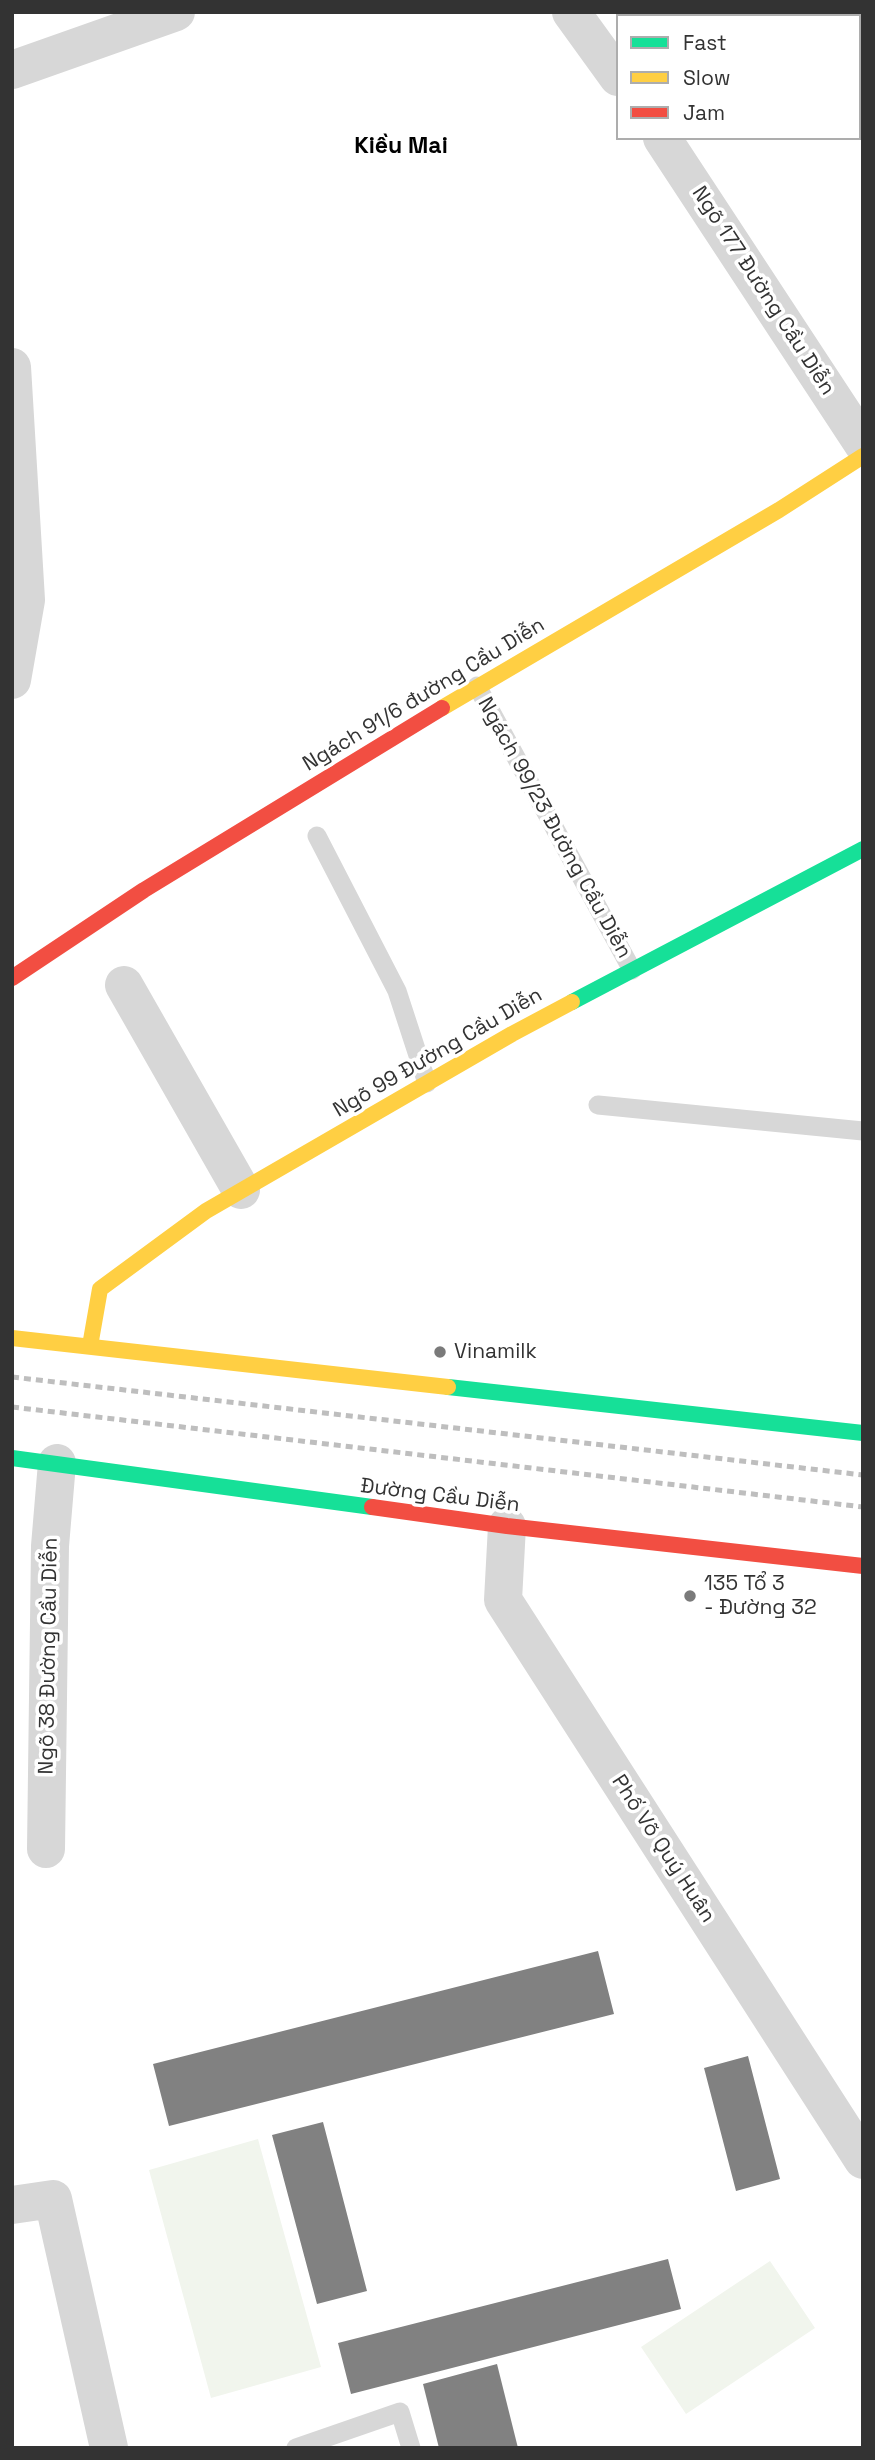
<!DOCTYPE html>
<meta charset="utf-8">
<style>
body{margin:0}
#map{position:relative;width:875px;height:2460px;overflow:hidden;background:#fff;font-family:"Space Grotesk",sans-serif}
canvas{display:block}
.frame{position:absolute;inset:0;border:14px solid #333;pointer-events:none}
.legend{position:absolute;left:616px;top:14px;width:245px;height:126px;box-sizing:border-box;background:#fff;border:2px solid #adadad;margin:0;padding:9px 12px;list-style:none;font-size:21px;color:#333}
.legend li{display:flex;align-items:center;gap:14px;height:35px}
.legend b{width:35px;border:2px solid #adadad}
</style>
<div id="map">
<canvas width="875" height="2460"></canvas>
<div class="frame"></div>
<ul class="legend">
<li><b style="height:9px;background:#16e098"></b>Fast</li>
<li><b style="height:9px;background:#ffcf43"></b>Slow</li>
<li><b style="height:9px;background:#f24e42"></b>Jam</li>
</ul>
</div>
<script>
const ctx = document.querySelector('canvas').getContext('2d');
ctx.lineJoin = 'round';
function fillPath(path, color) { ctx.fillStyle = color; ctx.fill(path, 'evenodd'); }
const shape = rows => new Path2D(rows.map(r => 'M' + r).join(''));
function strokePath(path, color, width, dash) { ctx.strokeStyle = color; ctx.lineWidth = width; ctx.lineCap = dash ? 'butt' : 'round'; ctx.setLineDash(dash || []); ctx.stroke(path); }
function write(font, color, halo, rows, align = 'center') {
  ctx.font = font + ' "Space Grotesk",sans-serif'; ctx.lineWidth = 7; ctx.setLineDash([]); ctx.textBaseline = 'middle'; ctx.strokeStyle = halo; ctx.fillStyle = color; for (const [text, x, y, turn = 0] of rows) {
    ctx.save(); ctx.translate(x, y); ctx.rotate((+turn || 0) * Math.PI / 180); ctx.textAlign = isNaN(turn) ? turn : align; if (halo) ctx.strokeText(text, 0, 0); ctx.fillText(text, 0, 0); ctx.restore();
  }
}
const green = shape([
 [258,2139,321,2367,211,2398,149,2170],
 [770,2261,815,2328,686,2414,641,2347]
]);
const building = shape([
 [598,1951,614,2014,169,2126,153,2064],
 [748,2056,780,2179,736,2191,704,2068],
 [323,2122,367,2291,317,2304,272,2135],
 [668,2259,681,2309,351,2394,338,2343],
 [497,2364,518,2448,439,2448,423,2384]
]);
const lane = shape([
 [811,12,813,16],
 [477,686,632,970],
 [317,836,397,991,427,1083],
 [598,1105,863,1131],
 [296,2448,400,2412,411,2448]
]);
const street = shape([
 [571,12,618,77],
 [12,70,176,12],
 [662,138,863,444],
 [12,367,26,600,12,680],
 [124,985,241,1190],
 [507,1526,503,1600,863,2160],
 [46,1849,50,1546,57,1463],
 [12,2205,53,2199,109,2448]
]);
const fast = shape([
 [572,1002,863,849],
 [448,1387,863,1433],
 [12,1458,372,1507]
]);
const slow = shape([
 [442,708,779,510,863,456],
 [12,1338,448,1387],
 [90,1346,100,1289,206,1211,512,1034,572,1002]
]);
const jam = shape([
 [12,978,144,890,442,708],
 [372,1507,507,1526,863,1566]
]);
const rail = shape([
 [12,1377,863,1475],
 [12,1407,863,1507]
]);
const markers = [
 [440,1352,7,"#7a7a7a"],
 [690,1596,7,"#7a7a7a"]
];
const streetNames = [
 ["Ngõ 177 Đường Cầu Diễn",763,291,57],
 ["Ngách 91/6 đường Cầu Diễn",424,695,-31],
 ["Ngách 99/23 Đường Cầu Diễn",554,828,61],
 ["Ngõ 99 Đường Cầu Diễn",438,1053,-30],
 ["Đường Cầu Diễn",440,1496,7],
 ["Ngõ 38 Đường Cầu Diễn",49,1656,-89],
 ["Phố Võ Quý Huân",663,1849,57]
];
const poiNames = [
 ["Vinamilk",454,1352],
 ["135 Tổ 3",704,1584],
 ["- Đường 32",704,1608]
];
const neighbourhoodNames = [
 ["Kiều Mai",401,147]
];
fillPath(green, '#f1f5ed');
fillPath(building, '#818181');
strokePath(lane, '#d7d7d7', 19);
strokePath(street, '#d7d7d7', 38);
strokePath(fast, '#16e098', 16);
strokePath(slow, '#ffcf43', 16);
strokePath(jam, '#f24e42', 16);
strokePath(rail, '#bebebe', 5, [7, 5]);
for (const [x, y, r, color] of markers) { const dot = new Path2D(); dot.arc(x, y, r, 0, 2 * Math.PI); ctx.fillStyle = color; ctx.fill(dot); strokePath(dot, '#fff', 2.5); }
write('21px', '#333', '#fff', streetNames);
write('21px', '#333', '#fff', poiNames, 'left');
write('bold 23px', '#000', '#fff', neighbourhoodNames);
</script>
